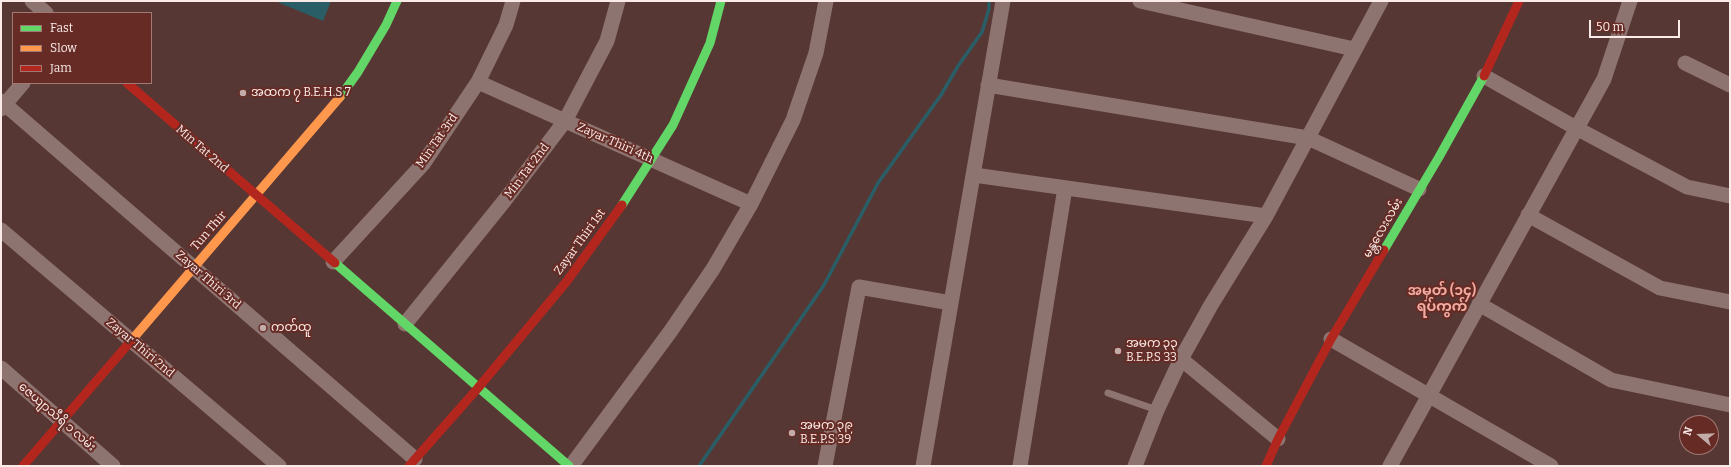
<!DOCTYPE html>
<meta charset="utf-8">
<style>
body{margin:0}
#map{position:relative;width:1731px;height:467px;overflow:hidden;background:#573734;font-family:Bitter,serif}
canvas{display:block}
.frame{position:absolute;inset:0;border:2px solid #faebe8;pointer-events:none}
.legend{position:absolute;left:12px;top:12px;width:140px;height:72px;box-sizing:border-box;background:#662b25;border:1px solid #a17873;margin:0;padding:5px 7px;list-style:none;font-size:12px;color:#faebe8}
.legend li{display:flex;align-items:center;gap:8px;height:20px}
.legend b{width:20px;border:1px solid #a17873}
.north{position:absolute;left:1679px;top:415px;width:40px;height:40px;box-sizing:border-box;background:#662b25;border:1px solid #a17873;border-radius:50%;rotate:289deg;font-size:11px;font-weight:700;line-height:16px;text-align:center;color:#faebe8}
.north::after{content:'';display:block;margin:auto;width:14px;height:18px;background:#c1aca9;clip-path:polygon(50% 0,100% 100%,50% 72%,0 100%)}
.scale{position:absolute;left:1589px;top:20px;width:91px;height:18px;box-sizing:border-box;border:2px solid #faebe8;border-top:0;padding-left:5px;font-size:12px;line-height:14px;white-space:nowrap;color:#faebe8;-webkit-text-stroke:3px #662b25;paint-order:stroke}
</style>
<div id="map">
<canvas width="1731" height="467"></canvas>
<div class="frame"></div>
<ul class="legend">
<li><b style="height:5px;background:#63d668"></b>Fast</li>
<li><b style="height:5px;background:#ff974d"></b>Slow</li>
<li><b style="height:5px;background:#b3261e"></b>Jam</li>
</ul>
<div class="north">N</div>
<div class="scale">50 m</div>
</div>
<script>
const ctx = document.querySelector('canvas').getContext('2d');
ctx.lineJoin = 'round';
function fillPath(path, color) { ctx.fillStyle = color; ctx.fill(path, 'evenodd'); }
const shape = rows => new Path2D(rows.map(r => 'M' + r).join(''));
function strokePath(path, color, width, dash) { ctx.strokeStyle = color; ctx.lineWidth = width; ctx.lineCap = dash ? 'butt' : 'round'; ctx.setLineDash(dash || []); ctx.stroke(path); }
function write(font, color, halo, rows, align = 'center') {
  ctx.font = font + ' Bitter,"Noto Sans Myanmar",serif'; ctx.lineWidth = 4; ctx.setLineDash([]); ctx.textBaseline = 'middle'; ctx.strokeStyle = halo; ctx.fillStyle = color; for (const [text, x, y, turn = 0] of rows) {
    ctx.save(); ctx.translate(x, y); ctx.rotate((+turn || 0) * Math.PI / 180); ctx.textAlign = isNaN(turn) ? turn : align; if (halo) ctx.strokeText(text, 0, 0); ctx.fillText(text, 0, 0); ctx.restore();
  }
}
const water = shape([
 [275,1,331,1,323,21]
]);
const stream = shape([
 [699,466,824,285,878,183,941,95,958,66,982,32,989,9,989,1]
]);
const lane = shape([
 [1108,393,1157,410]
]);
const street = shape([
 [32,1,46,13],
 [1140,1,1354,49],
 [1685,63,1730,85],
 [1484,76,1576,128,1687,187,1730,196],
 [478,82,751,204],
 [988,85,1308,138,1419,189],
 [1,101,415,459],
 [1,109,23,83],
 [974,175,1266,216],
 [1528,215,1660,288,1730,302],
 [1,230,279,466],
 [333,262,423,164,478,82,506,25,513,1],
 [1479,304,1611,380,1730,405],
 [405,324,505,200,565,121,607,41,618,1],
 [1331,339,1551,466],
 [1181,359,1278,439],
 [1,368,113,466],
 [571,466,670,332,713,269,751,204,793,120,816,53,826,1],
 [825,466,859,287,951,303],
 [923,466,1003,1],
 [1020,466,1065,188],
 [1135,466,1157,410,1181,359,1211,305,1266,216,1381,1],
 [1390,466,1604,79,1630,1]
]);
const fast = shape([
 [340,97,358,72,386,25,397,1],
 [622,205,673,125,710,43,721,1],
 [1384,250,1439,157,1484,76],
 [335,263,569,466]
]);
const slow = shape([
 [130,342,340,97]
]);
const jam = shape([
 [1484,76,1519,1],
 [127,83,335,263],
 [23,466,130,342],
 [409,466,478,388,567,281,622,205],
 [1266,466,1278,439,1331,339,1384,250]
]);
const markers = [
 [243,93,4,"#c1aca9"],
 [263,328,4,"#c1aca9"],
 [1118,351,4,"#c1aca9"],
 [792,433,4,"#c1aca9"]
];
const poiNames = [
 ["အထက ၇ B.E.H.S 7",251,93],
 ["ကတ်ထူ",271,328],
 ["အမက ၃၃",1126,344],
 ["B.E.P.S 33",1126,358],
 ["အမက ၃၉",800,426],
 ["B.E.P.S 39",800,440]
];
const streetNames = [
 ["Min Tat 3rd",437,141,-55],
 ["Zayar Thiri 4th",615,143,24],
 ["Min Tat 2nd",202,149,41],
 ["Min Tat 2nd",527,171,-53],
 ["မန္တလေးလမ်း",1383,228,-60],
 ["Tun Thir",209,231,-49],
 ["Zayar Thiri 1st",580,242,-54],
 ["Zayar Thiri 3rd",208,280,41],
 ["Zayar Thiri 2nd",140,348,40],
 ["ဇေယျာသီရိ ၁ လမ်း",57,417,41]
];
const quarterNames = [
 ["အမှတ် (၁၄)",1442,291],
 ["ရပ်ကွက်",1442,307]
];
fillPath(water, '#2a5e66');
strokePath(stream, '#2a5e66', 3.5);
strokePath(lane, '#8e7470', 7);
strokePath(street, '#8e7470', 15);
strokePath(fast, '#63d668', 9);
strokePath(slow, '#ff974d', 9);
strokePath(jam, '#b3261e', 9);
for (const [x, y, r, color] of markers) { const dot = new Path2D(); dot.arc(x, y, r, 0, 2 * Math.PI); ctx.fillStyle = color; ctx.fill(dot); strokePath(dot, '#662b25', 1.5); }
write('12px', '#faebe8', '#662b25', poiNames, 'left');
write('12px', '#faebe8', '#662b25', streetNames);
write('bold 14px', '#f2aba0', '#662b25', quarterNames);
</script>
